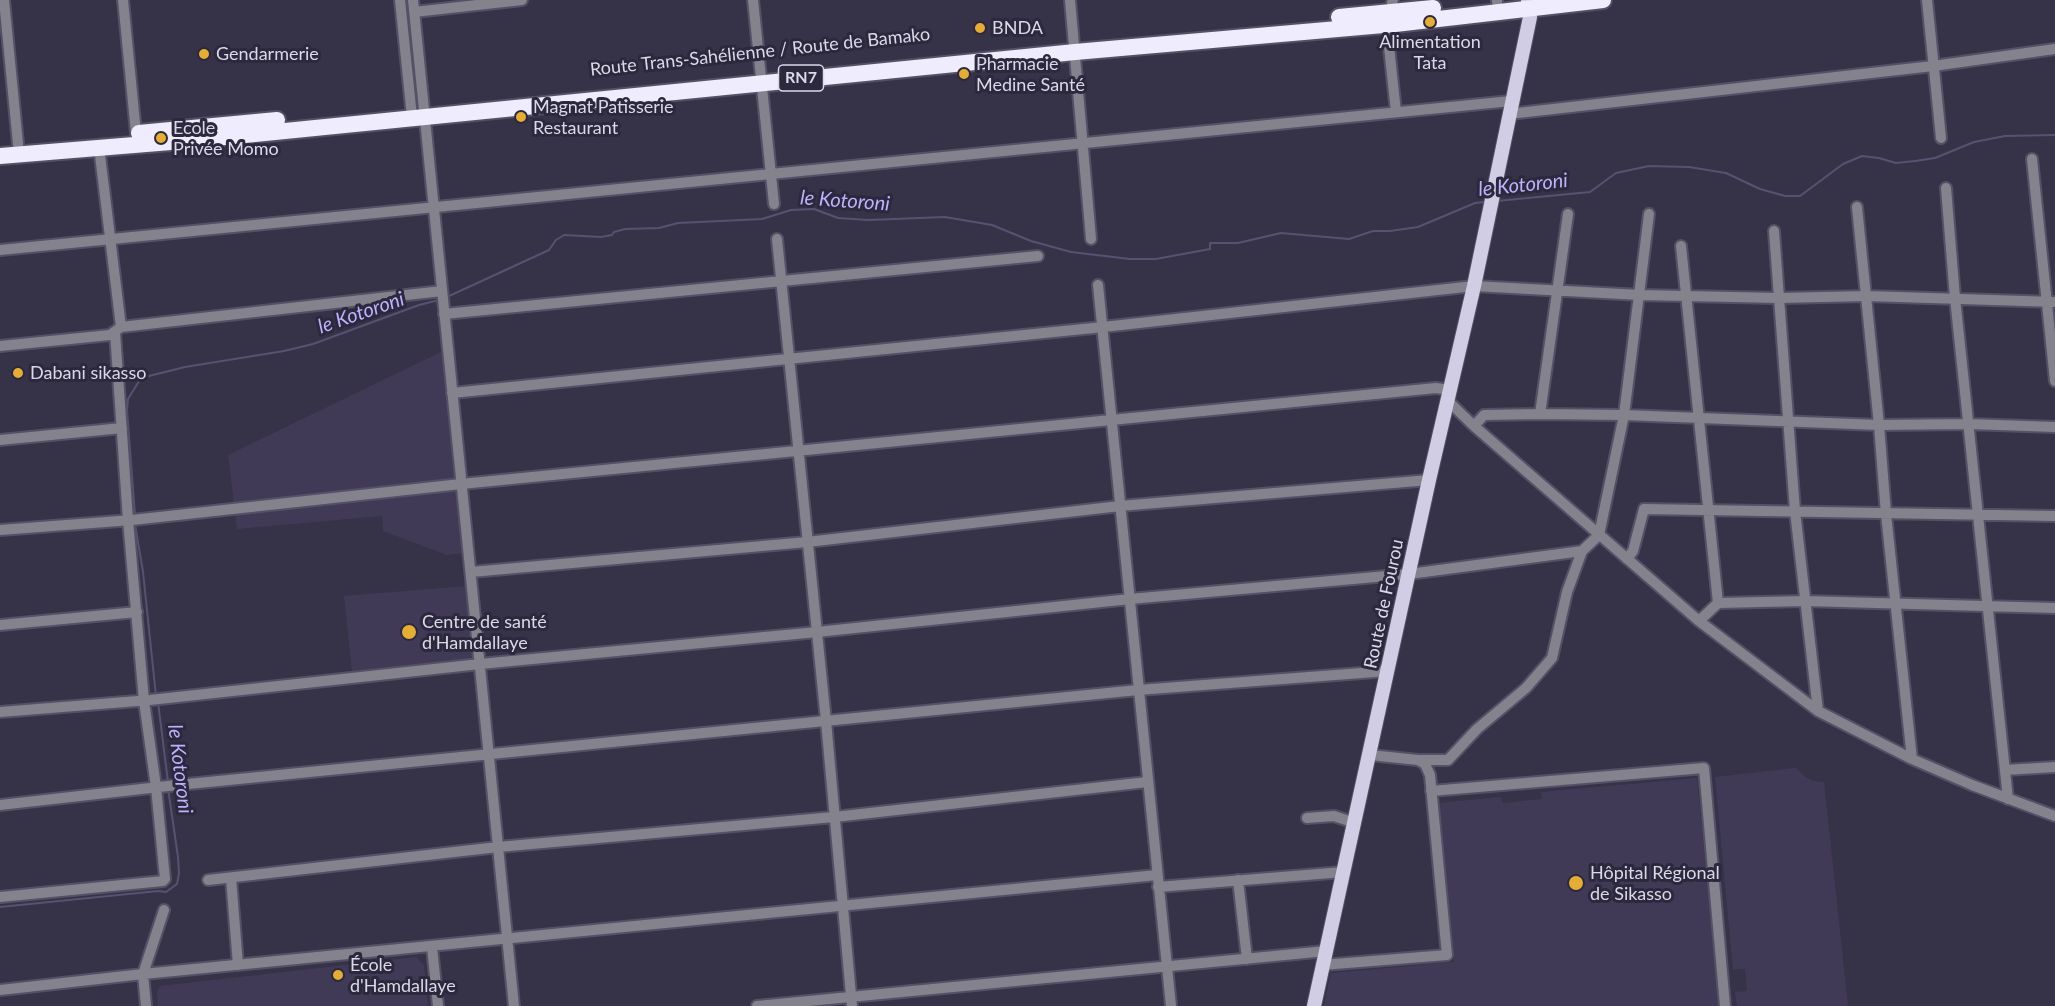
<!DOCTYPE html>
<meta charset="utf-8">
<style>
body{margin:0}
canvas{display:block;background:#363248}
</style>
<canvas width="2055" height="1006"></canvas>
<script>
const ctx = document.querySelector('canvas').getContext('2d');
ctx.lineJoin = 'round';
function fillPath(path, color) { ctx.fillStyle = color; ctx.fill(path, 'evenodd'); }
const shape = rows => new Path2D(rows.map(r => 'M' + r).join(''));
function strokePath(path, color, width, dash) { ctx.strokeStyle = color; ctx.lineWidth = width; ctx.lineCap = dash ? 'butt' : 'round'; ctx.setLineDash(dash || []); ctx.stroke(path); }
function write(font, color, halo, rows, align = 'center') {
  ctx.font = font + ' Lato,sans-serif'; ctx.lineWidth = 6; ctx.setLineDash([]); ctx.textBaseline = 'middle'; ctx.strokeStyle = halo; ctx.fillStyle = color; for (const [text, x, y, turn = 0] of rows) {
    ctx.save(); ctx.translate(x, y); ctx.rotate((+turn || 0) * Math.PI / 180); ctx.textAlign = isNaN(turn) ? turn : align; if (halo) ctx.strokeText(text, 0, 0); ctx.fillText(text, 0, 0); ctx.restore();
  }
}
const built = shape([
 [443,351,464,553,447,555,383,531,382,516,237,529,228,455],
 [466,586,474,658,352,671,344,596],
 [1796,768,1804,776,1813,781,1824,782,1848,1006,1737,1006,1735,992,1747,991,1745,969,1733,969,1715,777],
 [1697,778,1719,1006,1324,1006,1331,973,1454,962,1438,803,1501,797,1503,803,1542,799,1541,792],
 [416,957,424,965,428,1006,158,1006,157,992,160,986]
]);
const stream = shape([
 [1497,201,1590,192,1616,173,1649,166,1689,167,1726,173,1760,189,1785,196,1800,196,1843,164,1862,156,1879,158,1896,163,1915,161,1935,158,1974,142,2005,136,2055,135],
 [447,297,549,250,556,240,564,235,601,237,612,235,614,232,625,229,659,228,678,223,762,219,791,210,814,209,838,218,868,220,945,217,992,225,1031,241,1071,252,1130,259,1156,259,1210,249,1210,243,1238,243,1281,233,1349,239,1373,231,1390,231,1418,227,1475,203,1485,202],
 [135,515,127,410,128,399,141,378,185,367,284,351,313,344,419,305,439,300],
 [135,524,143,572,156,696],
 [158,702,168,782],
 [0,907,158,891,166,892,177,884,179,873,178,857,168,788]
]);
const minor = shape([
 [4,0,19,154],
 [123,0,136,133],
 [400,0,412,117],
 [413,0,514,1006],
 [753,0,774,204],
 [1070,0,1091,239],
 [1497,0,1497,2],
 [1927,0,1941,138],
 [1392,3,1393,0],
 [414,12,522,0],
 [1386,19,1396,112],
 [1509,114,1933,66,2055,49],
 [99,147,121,327],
 [2032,159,2055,381],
 [1946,188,1955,298,2008,799],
 [1857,207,1879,425,1886,514,1912,759],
 [1774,231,1795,511,1818,711],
 [777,239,826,721,852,1006],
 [1681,246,1718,603],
 [0,250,1511,101],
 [1098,285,1171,1006],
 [444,314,1038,256],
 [0,346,110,335,121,327,442,291],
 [452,393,1103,327,1474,286,1640,295,1779,298,1867,296,2055,302],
 [1447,400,1474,426,1699,621,1818,711,1912,759,1972,785,2055,816],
 [1540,414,1568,214],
 [1474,426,1484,415,1540,414,1624,415,1879,425,1969,424,2055,427],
 [0,440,122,428],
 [0,530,132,520,461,484,1436,388,1450,390],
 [1627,559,1633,551,1644,509,2055,516],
 [471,572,807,542,1120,506,1429,480],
 [1699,621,1718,603,1805,601,2055,608],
 [0,625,137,612],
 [0,712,150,700,480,664,817,632,1130,599,1409,574,1582,551,1599,535,1624,415,1649,214],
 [1418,760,1448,760,1477,729,1526,688,1552,658,1567,592,1582,551],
 [2005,770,2055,767],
 [1431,791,1704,768,1725,1006],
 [0,805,168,786,1138,690,1388,671],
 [1307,818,1334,816,1355,823],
 [231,878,238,965],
 [208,880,498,847,834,817,1147,782],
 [1238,880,1247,959],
 [1158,887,1343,872],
 [0,897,163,881,165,879,156,787,144,701,128,520,115,332],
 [432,947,438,1006],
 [1322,965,1447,955,1430,775,1425,764,1418,760,1370,755],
 [0,990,143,974,1157,875],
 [146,1006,143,974,164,910],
 [757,1006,1326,951]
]);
const major = shape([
 [1314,1006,1429,480,1474,286,1530,17,1528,0]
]);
const highway = shape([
 [1339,17,1433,8],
 [139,133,277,120],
 [0,156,195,140,1075,52,1395,24,1603,0]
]);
const markers = [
 [1430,22,6,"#e4ad35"],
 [980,28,6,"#e4ad35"],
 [204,54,6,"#e4ad35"],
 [964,74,6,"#e4ad35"],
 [521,117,6,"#e4ad35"],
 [161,138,6,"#e4ad35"],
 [18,373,6,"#e4ad35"],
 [409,632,8,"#e4ad35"],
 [1576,883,8,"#e4ad35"],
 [338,975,6,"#e4ad35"]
];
const shields = [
 [801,78,45]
];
const shieldNames = [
 ["RN7",801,78]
];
const poiNames = [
 ["BNDA",992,28],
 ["Alimentation",1430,42,"center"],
 ["Tata",1430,63,"center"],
 ["Gendarmerie",216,54],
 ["Pharmacie",976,64],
 ["Medine Santé",976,85],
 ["Magnat Patisserie",533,107],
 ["Restaurant",533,128],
 ["Ecole",173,128],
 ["Privée Momo",173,149],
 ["Dabani sikasso",30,373],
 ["Centre de santé",422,622],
 ["d'Hamdallaye",422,643],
 ["Hôpital Régional",1590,873],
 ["de Sikasso",1590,894],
 ["École",350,965],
 ["d'Hamdallaye",350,986]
];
const streetNames = [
 ["Route Trans-Sahélienne / Route de Bamako",760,52,-6],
 ["Route de Fourou",1384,604,-78]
];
const waterNames = [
 ["le Kotoroni",1523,185,-6],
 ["le Kotoroni",845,201,4],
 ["le Kotoroni",361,313,-19],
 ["le Kotoroni",180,769,83]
];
fillPath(built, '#403a57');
strokePath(stream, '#595072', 2);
strokePath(minor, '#545065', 14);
strokePath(major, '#545065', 16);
strokePath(highway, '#545065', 20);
strokePath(minor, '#83828d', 10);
strokePath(major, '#d0cde5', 14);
strokePath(highway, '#efecfe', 16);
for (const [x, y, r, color] of markers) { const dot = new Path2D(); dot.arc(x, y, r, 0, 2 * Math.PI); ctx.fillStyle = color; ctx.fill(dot); strokePath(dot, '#2c283d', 2); }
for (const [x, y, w] of shields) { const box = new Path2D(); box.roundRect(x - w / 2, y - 13, w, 26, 4.5); ctx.fillStyle = '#2c283d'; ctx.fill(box); strokePath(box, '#dbd9e7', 1.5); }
write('bold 16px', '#dbd9e7', null, shieldNames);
write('18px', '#dbd9e7', '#2c283d', poiNames, 'left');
write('18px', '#dbd9e7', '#2c283d', streetNames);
write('italic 20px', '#bfb1fc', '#2c283d', waterNames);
</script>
